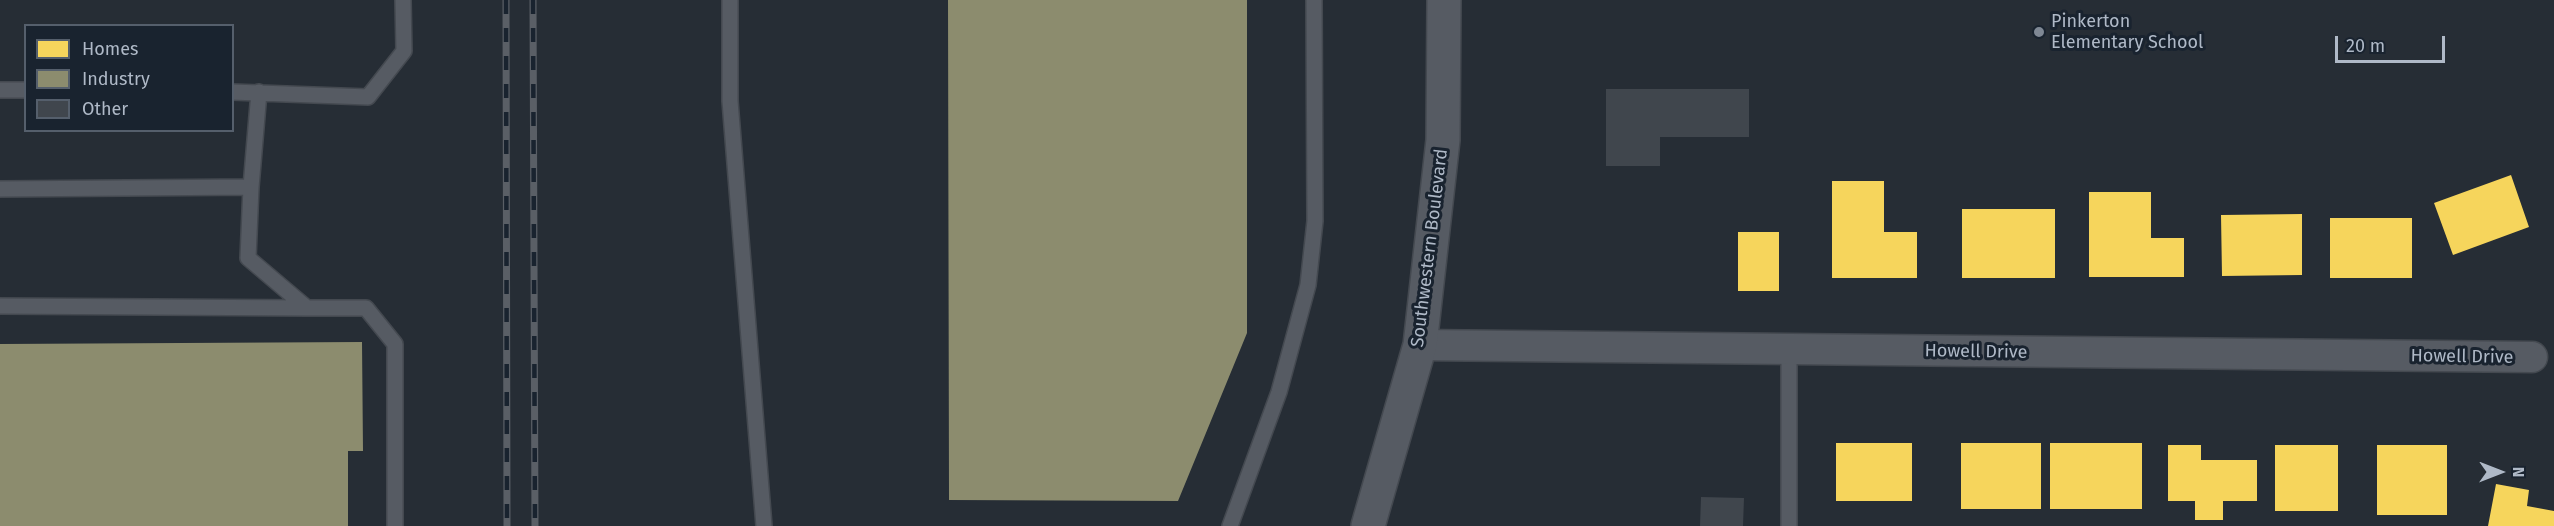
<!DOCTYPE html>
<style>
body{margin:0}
#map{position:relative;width:2554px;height:526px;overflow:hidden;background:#262d35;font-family:"Fira Sans",sans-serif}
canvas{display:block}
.legend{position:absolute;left:24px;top:24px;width:210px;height:108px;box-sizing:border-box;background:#19232f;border:2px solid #555f6c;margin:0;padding:8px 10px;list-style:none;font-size:18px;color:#afb9c7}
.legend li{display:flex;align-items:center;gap:12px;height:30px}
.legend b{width:30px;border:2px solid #555f6c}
.north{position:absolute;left:2470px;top:442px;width:60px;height:60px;-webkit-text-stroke:4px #19232f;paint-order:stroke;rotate:90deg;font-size:16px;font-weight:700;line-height:24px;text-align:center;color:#afb9c7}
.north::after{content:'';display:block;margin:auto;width:21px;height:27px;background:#afb9c7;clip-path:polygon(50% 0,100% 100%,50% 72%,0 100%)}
.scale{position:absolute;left:2335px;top:36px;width:110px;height:27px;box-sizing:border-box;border:3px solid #afb9c7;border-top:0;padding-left:8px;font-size:18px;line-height:21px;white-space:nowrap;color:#afb9c7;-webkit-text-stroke:4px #19232f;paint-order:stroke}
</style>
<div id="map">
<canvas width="2554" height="526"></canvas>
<ul class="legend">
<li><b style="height:16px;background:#f6d55c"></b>Homes</li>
<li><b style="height:16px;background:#8c8c6e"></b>Industry</li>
<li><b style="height:16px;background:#40464d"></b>Other</li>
</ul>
<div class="north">N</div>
<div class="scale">20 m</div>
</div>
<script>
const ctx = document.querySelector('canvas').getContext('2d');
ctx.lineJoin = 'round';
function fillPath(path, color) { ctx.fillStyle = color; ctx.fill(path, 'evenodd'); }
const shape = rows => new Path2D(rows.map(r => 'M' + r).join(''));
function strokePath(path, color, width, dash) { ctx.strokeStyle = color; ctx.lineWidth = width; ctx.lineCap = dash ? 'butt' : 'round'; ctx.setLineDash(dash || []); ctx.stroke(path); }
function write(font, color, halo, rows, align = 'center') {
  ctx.font = font + ' "Fira Sans",sans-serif'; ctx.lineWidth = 6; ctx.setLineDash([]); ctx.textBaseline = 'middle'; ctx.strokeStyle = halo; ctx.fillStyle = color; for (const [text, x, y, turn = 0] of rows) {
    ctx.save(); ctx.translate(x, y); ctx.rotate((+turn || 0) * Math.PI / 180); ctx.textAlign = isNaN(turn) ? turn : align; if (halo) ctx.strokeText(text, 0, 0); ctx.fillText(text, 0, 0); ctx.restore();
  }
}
const homes = shape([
 [2511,175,2529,227,2453,255,2434,203],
 [1832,181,1884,181,1884,232,1917,232,1917,278,1832,278],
 [2089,192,2151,192,2151,238,2184,238,2184,277,2089,277],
 [1962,209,2055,209,2055,278,1962,278],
 [2302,214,2302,275,2222,276,2221,215],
 [2330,218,2412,218,2412,278,2330,278],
 [1738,232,1779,232,1779,291,1738,291],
 [1836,443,1912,443,1912,501,1836,501],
 [1961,443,2041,443,2041,509,1961,509],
 [2050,443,2142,443,2142,509,2050,509],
 [2168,445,2201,445,2201,460,2257,460,2257,501,2223,501,2223,520,2195,520,2195,501,2168,501],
 [2275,445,2338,445,2338,511,2275,511],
 [2377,445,2447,445,2447,515,2377,515],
 [2496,484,2529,490,2527,506,2554,511,2554,526,2488,526]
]);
const industry = shape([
 [948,0,1247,0,1247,333,1178,501,949,500],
 [362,342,363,451,348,451,348,526,0,526,0,344]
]);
const building = shape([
 [1606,89,1749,89,1749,137,1660,137,1660,166,1606,166],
 [1701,497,1744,498,1743,526,1700,526]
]);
const service = shape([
 [730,0,730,101,764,526],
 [0,90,26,90],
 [232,92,368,97,404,51,403,0],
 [259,92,251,187,248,258,307,308,366,308,395,344,395,526],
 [0,189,251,187],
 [0,306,307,308],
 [1789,350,1789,526],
 [1230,526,1279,392,1308,285,1315,221,1314,0]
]);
const minor = shape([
 [1420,345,2532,357]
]);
const tertiary = shape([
 [1368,526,1420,345,1443,140,1444,0]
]);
const rail = shape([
 [506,0,507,526],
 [533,0,535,526]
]);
const markers = [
 [2039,32,6,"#7f8894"]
];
const poiNames = [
 ["Pinkerton",2051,22],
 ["Elementary School",2051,43]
];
const streetNames = [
 ["Southwestern Boulevard",1430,248,-83],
 ["Howell Drive",1976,352,1],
 ["Howell Drive",2462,357,1]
];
fillPath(homes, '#f6d55c');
fillPath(industry, '#8c8c6e');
fillPath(building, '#40464d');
strokePath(service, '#444950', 18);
strokePath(minor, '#444950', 33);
strokePath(tertiary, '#444950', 36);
strokePath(service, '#565b63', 15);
strokePath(minor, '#565b63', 30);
strokePath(tertiary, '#565b63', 33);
strokePath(rail, '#5a5f66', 7);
strokePath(rail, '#19232f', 4.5, [14]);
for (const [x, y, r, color] of markers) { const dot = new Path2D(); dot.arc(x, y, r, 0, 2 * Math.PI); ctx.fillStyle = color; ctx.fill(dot); strokePath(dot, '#19232f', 2); }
write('18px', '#afb9c7', '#19232f', poiNames, 'left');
write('18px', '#afb9c7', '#19232f', streetNames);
</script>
